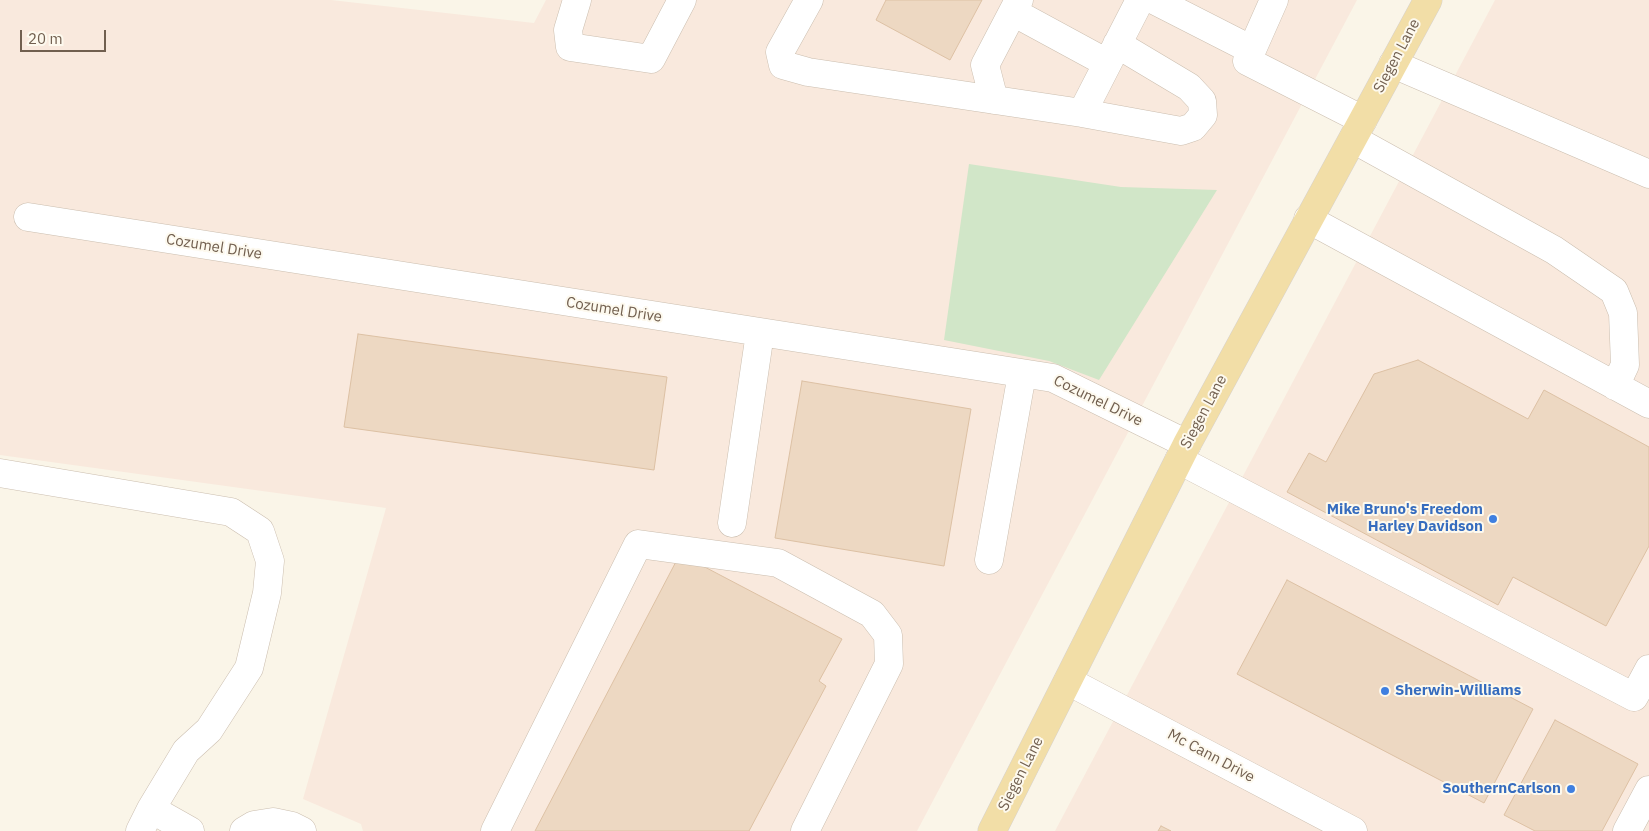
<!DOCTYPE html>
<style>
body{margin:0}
#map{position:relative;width:1649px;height:831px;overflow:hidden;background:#faf5e8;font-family:"IBM Plex Sans",sans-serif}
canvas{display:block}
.scale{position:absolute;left:20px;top:30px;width:86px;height:22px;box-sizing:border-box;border:2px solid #715f4f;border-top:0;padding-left:6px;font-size:15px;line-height:18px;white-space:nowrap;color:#715f4f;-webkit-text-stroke:4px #fdf9ee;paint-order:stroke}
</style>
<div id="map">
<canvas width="1649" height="831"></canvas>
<div class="scale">20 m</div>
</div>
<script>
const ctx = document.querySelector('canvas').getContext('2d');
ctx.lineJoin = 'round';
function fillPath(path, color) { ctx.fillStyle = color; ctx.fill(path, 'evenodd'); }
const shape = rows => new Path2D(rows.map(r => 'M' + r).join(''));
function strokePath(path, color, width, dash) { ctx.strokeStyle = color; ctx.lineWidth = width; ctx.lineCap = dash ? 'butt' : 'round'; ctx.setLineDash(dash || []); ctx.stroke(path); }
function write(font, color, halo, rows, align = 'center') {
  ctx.font = font + ' "IBM Plex Sans",sans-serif'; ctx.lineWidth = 4; ctx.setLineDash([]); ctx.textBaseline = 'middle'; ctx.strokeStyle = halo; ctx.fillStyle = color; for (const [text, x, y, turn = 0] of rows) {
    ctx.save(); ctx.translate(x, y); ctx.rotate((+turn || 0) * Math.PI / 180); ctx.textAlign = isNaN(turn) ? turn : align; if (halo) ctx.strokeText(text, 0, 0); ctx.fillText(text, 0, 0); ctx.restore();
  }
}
const commercial = shape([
 [0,0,331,0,534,23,546,0,1357,0,917,831,363,831,361,824,303,799,386,508,0,455],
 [1495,0,1649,0,1649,831,1055,831]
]);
const green = shape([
 [969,164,1121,187,1217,190,1099,380,1049,361,944,340]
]);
const building = shape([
 [886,0,982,0,950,60,876,20,886,0],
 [358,334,667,377,654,470,344,427,358,334],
 [1418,360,1528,419,1544,390,1649,447,1649,546,1606,626,1513,577,1498,605,1287,492,1309,453,1326,462,1374,374,1418,360],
 [802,381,971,409,944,566,775,538,802,381],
 [680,554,842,639,819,681,826,686,749,831,535,831,680,554],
 [1287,580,1533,709,1484,803,1237,674,1287,580],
 [1555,720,1638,764,1602,831,1535,831,1504,815,1555,720],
 [1161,826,1171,831,1158,831,1161,826]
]);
const minor = shape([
 [577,0,568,30,570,47,651,59,682,0],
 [809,0,780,52,783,65,808,72,1082,113,1140,0],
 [1154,0,1252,50],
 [1274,0,1247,61,1363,120],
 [1013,12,1107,63],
 [1393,64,1649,174],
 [994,100,985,65,1019,0],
 [1082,113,1181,131,1193,127,1203,115,1202,101,1189,87,1117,44],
 [1353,139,1554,250,1614,291,1623,313,1625,365,1615,386],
 [28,217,1053,378,1187,444],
 [1308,219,1649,404],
 [1179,460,1634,697,1649,669],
 [0,473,231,512,260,531,270,561,267,593,249,668,209,730,186,751,151,809,190,831],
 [732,523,760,333],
 [989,560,1022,374],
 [1068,681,1353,831],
 [140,831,151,809],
 [244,831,254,825,273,822,292,826,302,831],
 [495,831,638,544,778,563,872,614,888,635,889,664,805,831],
 [1627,831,1649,790]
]);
const major = shape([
 [992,831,1187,444,1428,0]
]);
const markers = [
 [1493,519,5,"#3f7fe0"],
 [1385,691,5,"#3f7fe0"],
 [1571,789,5,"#3f7fe0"]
];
const streetNames = [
 ["Siegen Lane",1397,56,-62],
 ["Cozumel Drive",214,247,9],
 ["Cozumel Drive",614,310,9],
 ["Cozumel Drive",1098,401,26],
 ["Siegen Lane",1204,412,-62],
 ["Mc Cann Drive",1211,756,28],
 ["Siegen Lane",1021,774,-63]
];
const shopNames = [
 ["Mike Bruno's Freedom",1483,510],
 ["Harley Davidson",1483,527],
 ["Sherwin-Williams",1395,691,"left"],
 ["SouthernCarlson",1561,789]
];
fillPath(commercial, '#f9e9dd');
fillPath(green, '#d1e6c8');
fillPath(building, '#edd8c2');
strokePath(building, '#ddc1a4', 1);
strokePath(minor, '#cbbeaf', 29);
strokePath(major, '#d7d2ce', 29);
strokePath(minor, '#fff', 28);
strokePath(major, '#f2dea7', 28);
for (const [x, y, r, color] of markers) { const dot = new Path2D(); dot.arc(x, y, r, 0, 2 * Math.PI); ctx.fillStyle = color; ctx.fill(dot); strokePath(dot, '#fdf9ee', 2); }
write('15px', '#715f4f', '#fdf9ee', streetNames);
write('bold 15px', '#366cbe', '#fdf9ee', shopNames, 'right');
</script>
